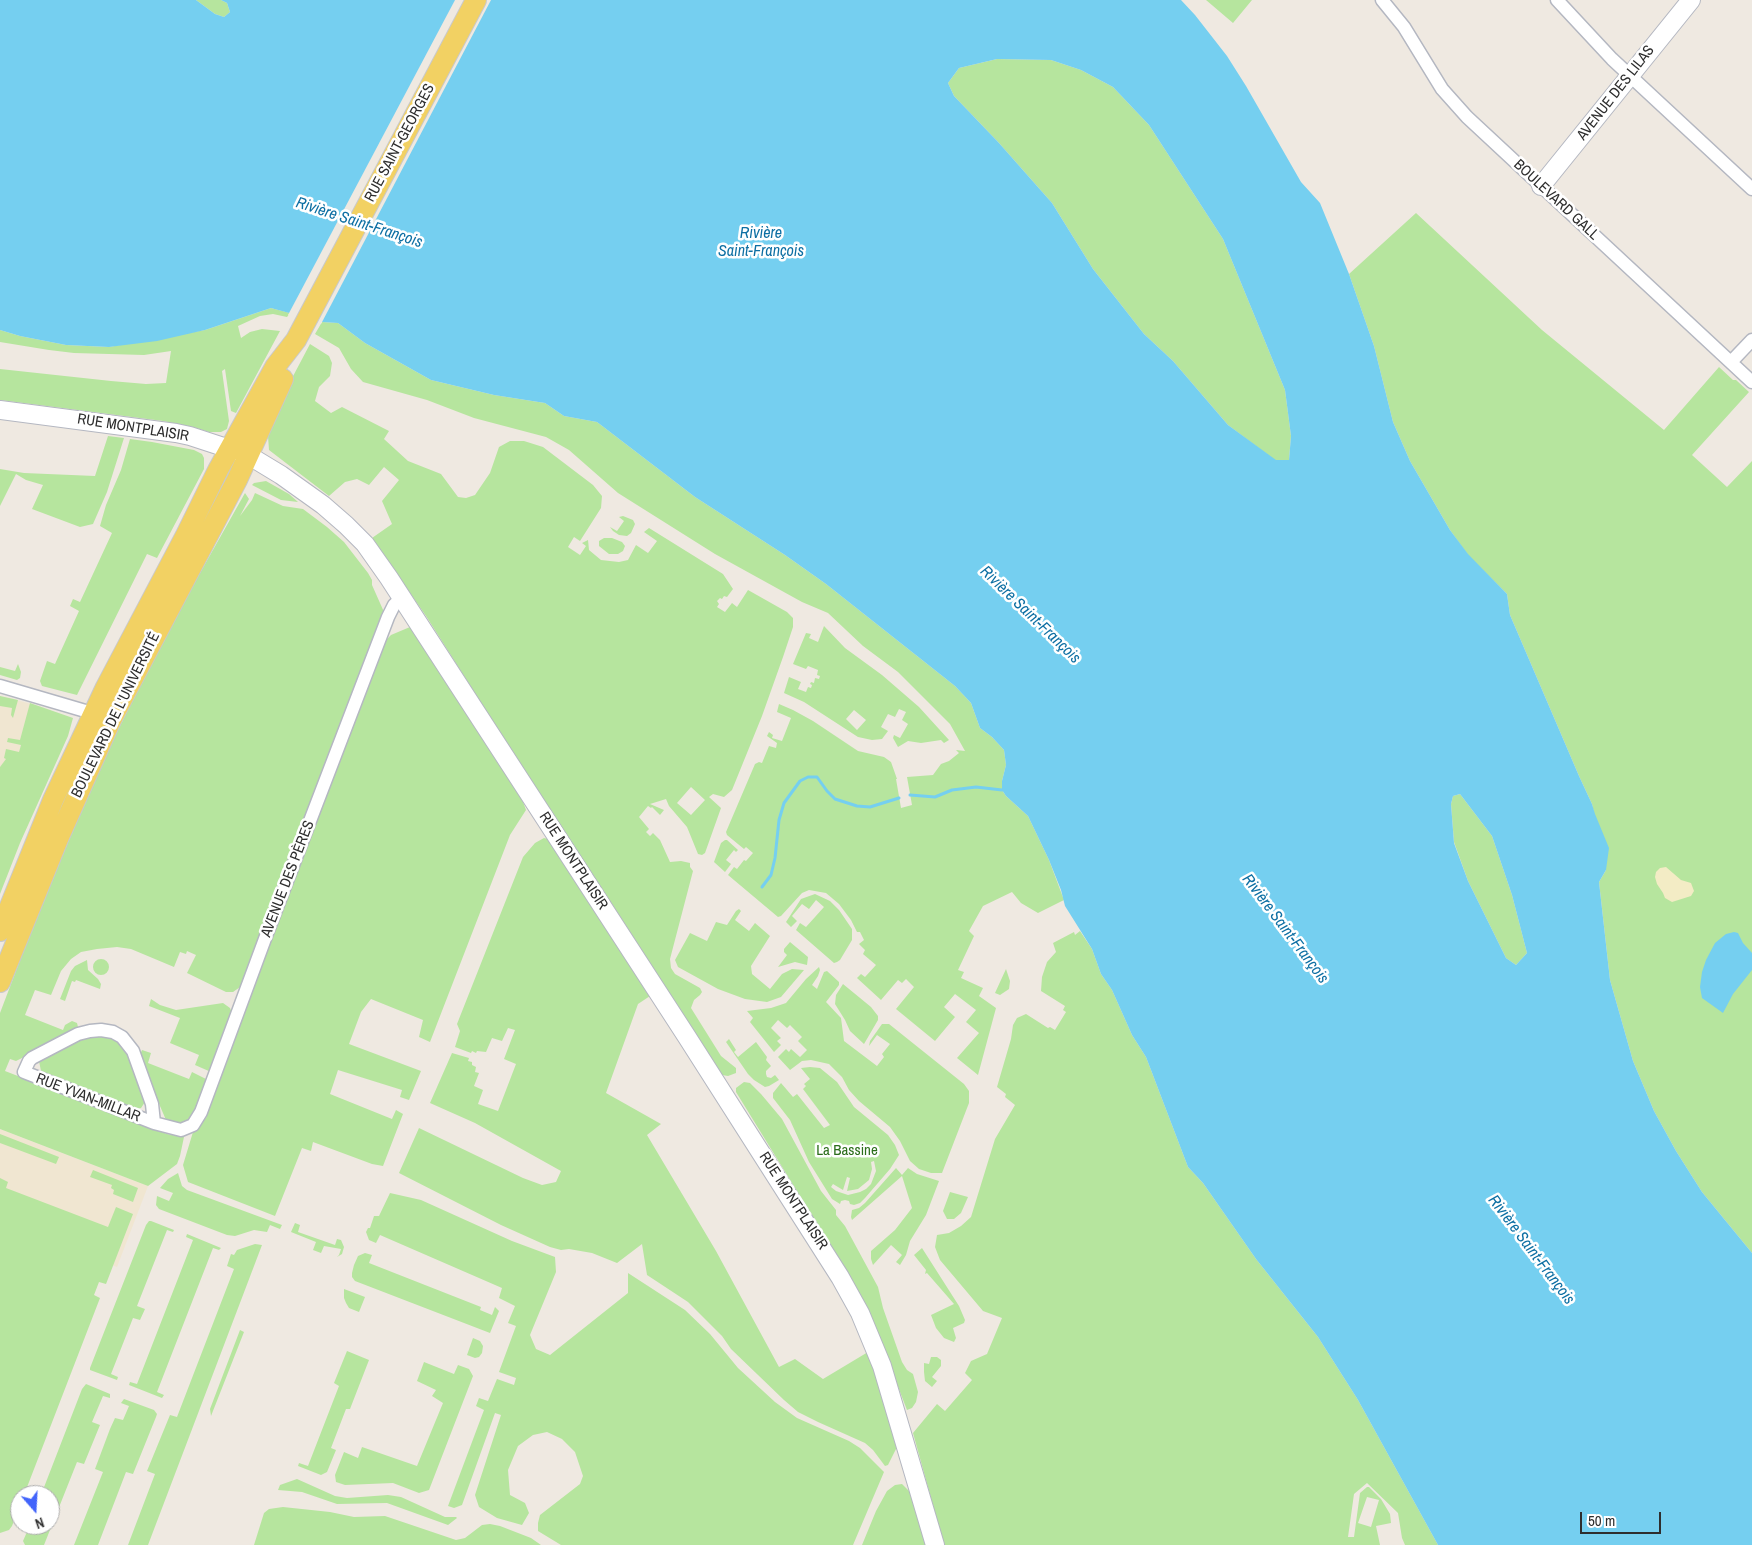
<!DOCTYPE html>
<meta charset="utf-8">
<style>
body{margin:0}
#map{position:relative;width:1752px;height:1545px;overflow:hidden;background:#efe9e1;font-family:"Archivo Narrow",sans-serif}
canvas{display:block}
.north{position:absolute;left:10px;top:1485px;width:50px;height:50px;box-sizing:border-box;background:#fff;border:1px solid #ababab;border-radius:50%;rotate:161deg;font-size:14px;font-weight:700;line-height:20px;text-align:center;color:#2e2e2e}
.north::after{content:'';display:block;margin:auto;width:18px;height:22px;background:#4264fb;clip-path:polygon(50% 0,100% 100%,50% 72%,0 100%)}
.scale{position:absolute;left:1580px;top:1512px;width:81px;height:22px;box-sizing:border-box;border:2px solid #2e2e2e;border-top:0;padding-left:6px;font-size:15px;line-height:18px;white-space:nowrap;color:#2e2e2e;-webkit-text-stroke:4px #fff;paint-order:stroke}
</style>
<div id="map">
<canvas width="1752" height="1545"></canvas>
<div class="north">N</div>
<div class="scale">50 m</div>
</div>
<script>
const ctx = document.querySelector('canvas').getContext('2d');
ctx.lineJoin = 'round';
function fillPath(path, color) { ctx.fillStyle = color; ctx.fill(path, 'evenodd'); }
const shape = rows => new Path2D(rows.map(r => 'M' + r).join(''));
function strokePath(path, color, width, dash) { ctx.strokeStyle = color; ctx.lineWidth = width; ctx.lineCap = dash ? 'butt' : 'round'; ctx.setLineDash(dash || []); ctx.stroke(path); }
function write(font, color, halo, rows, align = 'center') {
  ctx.font = font + ' "Archivo Narrow",sans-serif'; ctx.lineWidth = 5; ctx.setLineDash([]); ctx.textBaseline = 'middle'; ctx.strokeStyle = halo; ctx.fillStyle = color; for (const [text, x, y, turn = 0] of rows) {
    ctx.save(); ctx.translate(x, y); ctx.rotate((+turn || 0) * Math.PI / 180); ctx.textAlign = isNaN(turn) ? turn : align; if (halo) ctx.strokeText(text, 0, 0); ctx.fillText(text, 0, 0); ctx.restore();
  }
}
const education = shape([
 [0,696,32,704,17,760,0,774],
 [0,1129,148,1186,117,1267,0,1223]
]);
const green = shape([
 [196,0,221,0,227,3,230,12,224,17,215,14],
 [1206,0,1252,0,1233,23],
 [997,59,1051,60,1081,70,1113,87,1149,125,1223,239,1285,390,1291,436,1289,460,1276,461,1228,425,1173,361,1144,334,1093,269,1052,203,999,143,954,96,948,83,959,68],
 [1416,213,1542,330,1664,430,1719,367,1733,380,1736,380,1749,392,1692,455,1727,487,1752,461,1752,1253,1702,1192,1676,1151,1654,1111,1633,1061,1610,980,1599,882,1606,870,1592,804,1579,776,1510,615,1507,594,1468,555,1450,530,1410,461,1393,422,1374,346,1349,274],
 [271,308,290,313,287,317,273,314,260,316,238,326,241,338,250,332,262,329,280,331,236,413,231,411,225,369,222,371,229,421,227,429,221,432,209,432,193,427,163,421,0,400,0,369,111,381,146,384,166,383,171,351,144,355,74,353,49,350,0,342,0,330,20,336,66,345,109,347,205,330],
 [322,322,338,323,365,343,431,380,494,395,545,403,564,416,597,422,695,497,785,555,826,584,955,686,971,703,980,728,992,737,1004,750,1006,765,1002,781,1002,790,1006,796,1028,816,1049,860,1064,900,1038,913,1021,903,1012,892,983,906,969,931,974,936,958,970,964,972,961,978,983,988,979,996,996,1008,978,1075,957,1058,979,1033,966,1022,976,1010,955,994,944,1007,955,1017,935,1041,896,1009,914,987,906,979,902,983,898,980,881,1000,857,978,861,974,865,977,876,965,863,954,865,950,859,944,864,940,860,932,857,932,851,920,839,904,826,893,809,890,802,893,781,916,778,917,728,875,734,867,737,869,744,860,746,861,753,853,746,847,744,849,727,835,726,832,755,764,759,762,762,763,769,746,776,748,777,743,767,736,769,732,773,735,772,738,782,741,791,718,777,712,779,704,793,710,813,721,858,751,884,757,891,762,897,779,896,779,901,808,912,805,907,777,933,775,941,764,949,761,959,753,956,750,965,751,950,724,898,672,863,646,828,613,802,602,715,554,618,493,569,450,546,437,474,418,427,400,363,382,351,369,339,348,315,334],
 [310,344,329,356,332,363,330,376,319,387,315,401,331,413,342,407,389,431,384,439,408,461,441,474,458,497,466,498,475,495,490,473,499,447,510,441,524,441,543,447,593,485,602,496,601,508,580,541,574,537,568,547,580,555,586,546,582,543,588,540,589,550,601,560,619,562,628,560,636,545,648,553,657,541,644,532,649,528,723,574,733,589,727,597,724,596,722,599,720,598,717,601,719,604,717,607,725,612,732,603,737,607,748,590,787,612,793,618,793,627,783,657,762,716,732,790,724,797,713,794,709,797,721,808,705,853,702,855,698,854,687,827,669,806,666,799,650,804,664,810,660,815,652,807,651,808,648,806,639,817,649,829,646,832,650,836,653,833,660,840,670,862,681,861,690,863,690,867,693,871,670,959,671,968,675,974,700,988,702,992,700,995,694,1000,691,1008,721,1056,736,1068,736,1073,728,1076,722,1075,603,890,561,829,426,616,372,538,392,524,382,501,399,480,384,467,369,485,357,479,345,482,329,496,269,450,268,436,291,380],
 [691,787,705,800,691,815,677,803],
 [108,436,124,438,107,492,93,524,80,527,32,509,43,485,26,480,16,474,0,506,0,469,24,473,95,476],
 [130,439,152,442,194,450,202,454,204,458,204,469,157,558,147,554,77,695,42,686,40,681,47,661,55,664,79,611,70,606,73,599,80,602,112,533,100,526,106,505,121,470],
 [266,481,289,494,298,502,281,500,252,485,254,483],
 [245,493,249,499,240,516,252,500,255,493,283,506,303,509,327,527,344,542,368,573,372,580,372,585,384,612,243,985,233,992,226,992,187,973,196,955,187,951,186,954,180,952,174,967,131,949,117,947,97,949,81,952,71,959,61,971,51,995,35,990,25,1015,63,1030,65,1025,72,1021,77,1023,78,1027,22,1058,16,1061,10,1059,5,1071,167,1134,184,1137,180,1156,177,1164,148,1186,0,1129,0,1013,38,913,100,767,160,644],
 [623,516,633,520,635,524,631,533,627,536,619,535,613,531,610,527,617,531,624,521,619,517],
 [604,538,612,538,622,542,625,546,623,551,618,554,609,554,599,546,599,541],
 [824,626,845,648,882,675,919,707,949,740,944,743,941,740,921,743,908,741,898,747,893,738,894,735,900,738,908,724,902,720,906,712,899,709,895,717,888,714,881,727,888,731,882,739,872,740,858,737,804,702,784,693,789,677,801,682,798,689,806,692,808,687,811,688,812,685,810,684,811,682,814,683,815,678,819,679,820,676,817,675,818,670,808,666,806,669,793,664,806,633,811,634,809,638,818,642],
 [854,710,866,720,857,730,846,719],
 [410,627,419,639,522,799,526,810,510,835,430,1042,419,1037,423,1020,371,999,361,1012,349,1044,421,1071,409,1100,400,1097,402,1090,338,1070,330,1094,392,1119,396,1110,403,1114,383,1166,372,1164,313,1142,311,1151,302,1148,275,1216,188,1182,183,1165,193,1132,206,1118,268,947,384,642,391,635],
 [18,664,21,672,20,678,17,680,0,675,0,667,15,671],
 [0,696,18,700,13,718,11,715,12,708,0,706],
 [30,703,73,718,68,736,20,843,0,894,0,767,6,759,4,758,6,749,19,752,21,745,7,742,8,738,20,740],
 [1460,794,1492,836,1512,895,1527,953,1516,965,1506,958,1468,881,1454,842,1451,804,1453,796],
 [544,838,548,839,650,996,638,1004,606,1093,661,1124,647,1135,716,1251,779,1367,795,1359,823,1379,868,1352,879,1382,898,1445,888,1465,885,1466,873,1450,865,1443,818,1422,798,1412,784,1400,731,1349,722,1336,688,1302,647,1275,642,1244,617,1263,592,1253,569,1249,561,1250,550,1247,501,1225,399,1173,419,1128,523,1178,542,1185,556,1182,561,1171,475,1123,430,1103,452,1053,469,1058,468,1061,472,1062,472,1065,476,1067,475,1072,479,1073,474,1086,483,1090,478,1104,498,1111,516,1064,504,1059,515,1030,508,1028,502,1041,492,1038,486,1052,477,1051,476,1053,472,1051,471,1053,455,1047,460,1031,457,1024,523,857,535,843],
 [725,840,727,840,738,850,736,852,734,850,726,860,731,864,725,872,714,862,721,843],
 [815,894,830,901,839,910,852,929,852,940,840,960,837,962,834,963,796,930,800,923,806,927,824,907,816,900,809,909,802,904,792,916,797,921,791,927,786,922,801,899],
 [739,909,741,911,735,920,749,931,755,923,770,936,751,966,752,974,770,989,782,974,792,969,804,970,781,997,767,1002,745,999,718,989,678,967,675,960,690,933,707,941,716,922,727,925,736,911],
 [1080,931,1092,949,1101,974,1112,990,1132,1035,1146,1057,1188,1167,1203,1183,1256,1259,1318,1337,1358,1400,1438,1545,1405,1545,1402,1538,1398,1513,1367,1483,1354,1494,1348,1537,1354,1537,1360,1493,1367,1487,1369,1487,1381,1499,1390,1514,1391,1523,1376,1526,1380,1545,944,1545,913,1433,937,1404,945,1411,972,1380,965,1373,971,1361,987,1354,1002,1318,983,1311,940,1260,935,1247,937,1235,949,1233,961,1226,971,1217,995,1139,1015,1105,1005,1097,1006,1094,997,1087,1011,1039,1013,1025,1017,1018,1026,1014,1048,1028,1050,1027,1055,1030,1066,1012,1063,1010,1065,1006,1041,991,1042,977,1047,962,1056,952,1053,943,1074,932,1075,935],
 [1367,1497,1379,1500,1371,1527,1358,1523],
 [790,942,808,957,807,965,795,962,778,967,787,955,784,952,784,949],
 '93 967a8 8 0 1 1 16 0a8 8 0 1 1-16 0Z',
 [87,960,88,970,98,979,101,984,100,989,76,980,75,982,72,981,65,1001,60,999,71,971,75,966],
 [819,967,820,970,818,976,812,985,817,989,824,972,827,971,839,982,839,985,826,1002,841,1018,844,1041,877,1066,884,1057,882,1054,890,1044,877,1035,869,1046,870,1041,882,1024,889,1024,964,1084,969,1091,969,1103,942,1173,931,1173,919,1169,910,1161,900,1141,890,1127,859,1101,849,1090,842,1077,829,1064,811,1060,802,1061,790,1070,778,1057,786,1049,789,1052,791,1049,800,1057,807,1050,798,1041,802,1037,790,1025,787,1028,778,1020,771,1028,781,1038,777,1041,781,1045,774,1052,750,1022,753,1018,747,1011,771,1008,786,1003,806,979],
 [1006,969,1010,981,1009,989,1000,995,995,993],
 [843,984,871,1007,878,1016,878,1020,864,1044,850,1031,845,1020,835,1004,836,995],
 [151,999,160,1005,176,1010,223,1003,230,1008,232,1013,211,1072,195,1065,199,1055,170,1043,180,1018,149,1006],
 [87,1035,105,1035,116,1040,127,1050,145,1102,141,1108,134,1110,45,1075,41,1071,39,1061],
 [729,1039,736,1050,734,1052,738,1057,756,1042,767,1057,766,1060,771,1066,766,1071,766,1074,767,1077,771,1078,775,1075,779,1080,769,1086,765,1087,754,1080,748,1074,726,1042],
 [142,1050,151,1053,148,1063,189,1079,192,1072,208,1080,196,1116,185,1125,166,1120,139,1057],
 [810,1067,820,1068,837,1082,854,1107,888,1135,895,1145,899,1155,890,1169,865,1198,860,1203,854,1205,850,1204,849,1201,845,1200,841,1201,840,1204,832,1199,809,1162,790,1120,773,1098,773,1093,781,1083,793,1097,797,1094,824,1128,830,1125,803,1089,806,1086,804,1084,810,1079,801,1068],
 [874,1161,876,1171,871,1184,866,1189,860,1192,848,1195,836,1191,831,1187,833,1184,843,1190,847,1177,850,1178,847,1191,858,1189,869,1180,872,1169,871,1162],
 [744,1082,750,1083,761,1094,782,1119,821,1191,836,1210,836,1215,845,1226,878,1287,883,1308,902,1362,907,1370,913,1374,918,1392,916,1402,912,1408,907,1410,890,1366,855,1289,827,1240,736,1092,736,1088],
 [0,1134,59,1157,56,1164,0,1143],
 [896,1168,902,1175,908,1168,917,1174,939,1181,926,1215,910,1241,906,1255,900,1265,896,1262,902,1255,891,1245,873,1265,871,1259,871,1251,895,1230,912,1208,902,1176,852,1220,851,1217,852,1210,859,1208,865,1203],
 [93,1170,138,1188,133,1202,113,1194,114,1190,111,1188,112,1185,90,1177],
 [178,1173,182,1186,187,1190,282,1225,280,1229,270,1225,267,1232,254,1230,235,1236,227,1235,159,1209,156,1205,157,1196,169,1201,173,1193,160,1188,168,1179],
 [0,1178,8,1182,6,1188,108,1227,116,1207,133,1214,106,1284,99,1282,94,1295,100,1298,24,1495,20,1495,20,1505,12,1526,9,1530,0,1533],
 [950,1192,968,1197,961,1213,954,1219,947,1219,943,1211],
 [390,1193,421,1200,512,1241,555,1257,556,1272,530,1335,536,1349,550,1355,628,1293,628,1273,685,1310,710,1334,738,1368,775,1402,797,1418,849,1441,860,1448,884,1472,853,1545,561,1545,538,1531,538,1523,540,1515,580,1484,583,1476,575,1452,562,1439,547,1432,533,1435,518,1446,508,1470,510,1495,525,1503,529,1513,522,1525,497,1518,479,1507,475,1495,501,1415,495,1413,462,1505,454,1508,448,1506,484,1410,476,1406,479,1398,488,1401,497,1379,514,1385,516,1378,499,1372,516,1326,508,1323,515,1306,499,1298,502,1288,380,1235,376,1243,369,1240,366,1232,368,1228,370,1228,374,1216,379,1216],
 [149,1221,151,1221,174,1230,173,1232,167,1230,137,1306,145,1309,140,1320,133,1318,111,1374,118,1377,117,1380,90,1370,90,1368,146,1225],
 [295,1223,300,1225,298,1232,335,1245,337,1239,341,1240,344,1247,342,1254,337,1257,339,1255,341,1249,324,1246,321,1253,313,1250,316,1242,291,1232],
 [187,1234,221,1248,219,1250,213,1248,157,1392,164,1395,162,1398,129,1385,130,1382,137,1384,193,1240,186,1237],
 [255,1244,262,1245,148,1545,128,1545,155,1474,147,1471,170,1415,177,1417,234,1269,227,1266,231,1254,234,1255,237,1250],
 [922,1248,959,1306,965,1320,964,1323,953,1328,956,1338,954,1342,944,1338,936,1328,931,1315,954,1304,927,1273,925,1274,926,1270,914,1255],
 [365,1253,372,1255,369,1263,481,1307,480,1310,492,1315,495,1307,499,1311,490,1333,355,1281,352,1277,352,1273,354,1265,358,1256],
 [344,1289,365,1297,359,1312,349,1308,346,1303,344,1298],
 [240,1330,244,1332,211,1416,210,1409],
 [473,1338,480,1341,483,1346,482,1353,479,1357,475,1358,467,1355],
 [347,1351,369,1360,350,1409,346,1409,331,1448,336,1450,327,1472,321,1475,298,1466,299,1463,308,1466,339,1386,334,1383],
 [931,1357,937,1357,941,1360,941,1366,932,1377,937,1381,932,1387,925,1381,924,1372,924,1363,929,1364],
 [424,1362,454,1374,458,1365,469,1369,473,1376,429,1490,419,1493,393,1483,345,1485,336,1482,335,1475,344,1452,358,1458,362,1447,417,1466,443,1403,432,1396,436,1390,417,1381],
 [86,1384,110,1394,110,1398,103,1396,92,1422,100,1425,84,1464,77,1462,44,1545,25,1545,23,1541,30,1525,50,1525,50,1495,41,1495,82,1389],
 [124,1399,154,1410,157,1414,156,1417,133,1474,126,1472,98,1545,74,1545,103,1472,95,1469,110,1429,115,1418,123,1420,129,1406,121,1403],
 [297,1479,335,1496,347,1498,388,1495,401,1497,445,1517,456,1517,457,1518,448,1525,387,1503,337,1504,302,1492,278,1490,280,1485],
 [902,1484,910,1492,926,1545,862,1545,876,1511,887,1491,895,1485],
 [283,1507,330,1512,354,1517,385,1516,456,1540,465,1538,482,1525,490,1524,500,1526,531,1538,541,1545,254,1545,264,1513,269,1509]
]);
const sand = shape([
 [1666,867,1681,880,1691,883,1694,891,1691,896,1672,902,1665,898,1663,893,1657,884,1655,877,1656,872,1660,868]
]);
const water = shape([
 [0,0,196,0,215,14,224,17,230,12,227,3,221,0,1181,0,1195,15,1227,56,1246,86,1301,182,1320,203,1349,274,1374,346,1393,422,1410,461,1450,530,1468,554,1507,594,1510,615,1579,776,1592,804,1595,814,1609,848,1606,870,1599,882,1610,980,1633,1061,1654,1111,1676,1151,1702,1192,1752,1253,1752,1545,1438,1545,1358,1400,1318,1337,1256,1259,1203,1183,1188,1167,1146,1057,1132,1035,1112,990,1101,974,1092,949,1065,906,1061,890,1049,860,1028,816,1006,796,1002,790,1002,781,1006,765,1004,750,992,737,980,728,971,703,955,686,826,584,785,555,695,497,597,422,564,416,545,403,494,395,431,380,365,343,338,323,322,322,271,308,205,330,157,341,109,347,66,345,20,336,0,330],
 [997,59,1051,60,1081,70,1113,87,1149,125,1223,239,1285,390,1291,436,1289,460,1276,460,1228,425,1173,361,1144,334,1093,269,1052,203,999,143,954,96,948,83,959,68],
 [1460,794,1492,836,1512,895,1527,953,1516,965,1506,958,1468,881,1454,843,1451,804,1453,796],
 [1734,932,1738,933,1743,943,1752,953,1752,970,1733,994,1723,1013,1702,998,1700,987,1702,972,1706,960,1715,943,1726,934]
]);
const pier = shape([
 [455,0,491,0,321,324,288,315]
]);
const stream = shape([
 [910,795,935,797,952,790,976,787,1002,790],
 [762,887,771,875,775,858,779,820,784,803,800,781,808,777,817,777,827,791,835,799,857,806,870,807,899,798]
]);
const street = shape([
 [1382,0,1404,27,1442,89,1467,117,1752,382],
 [1557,0,1612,59,1752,189],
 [1731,362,1752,340],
 [0,686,99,715],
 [101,1030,113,1032,122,1037,133,1051,152,1104,154,1123,24,1072,29,1061,32,1058,78,1034,90,1031,101,1030],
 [154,1123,181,1130,193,1125,201,1112,266,936,388,617,394,605,402,597]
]);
const secondary = shape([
 [1541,186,1691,0],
 [0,410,176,433,190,436,248,455,281,475,323,505,346,525,365,544,389,578,687,1037,840,1277,860,1313,882,1366,935,1545]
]);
const primary = shape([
 [0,931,53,800,106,687,186,535,218,470,275,367,296,340,476,0],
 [0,982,58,839,111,720,237,480,283,379]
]);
const streetNames = [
 ["AVENUE DES LILAS",1616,93,-52],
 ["RUE SAINT-GEORGES",400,143,-62],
 ["BOULEVARD GALL",1556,200,43],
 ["RUE MONTPLAISIR",133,428,9],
 ["BOULEVARD DE L'UNIVERSITÉ",116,715,-64],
 ["RUE MONTPLAISIR",573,861,57],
 ["AVENUE DES PÈRES",288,879,-69],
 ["RUE YVAN-MILLAR",88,1098,21],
 ["RUE MONTPLAISIR",793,1201,57]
];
const parkNames = [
 ["La Bassine",847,1151]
];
const waterNames = [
 ["Rivière Saint-François",359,223,18],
 ["Rivière",761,234],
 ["Saint-François",761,252],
 ["Rivière Saint-François",1030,615,44],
 ["Rivière Saint-François",1285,929,53],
 ["Rivière Saint-François",1531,1250,53]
];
fillPath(education, '#f0e6d1');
fillPath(green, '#b6e59e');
fillPath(sand, '#f3ecc5');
fillPath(water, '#75cff0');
fillPath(pier, '#efe9e1');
strokePath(stream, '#75cff0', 3);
strokePath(street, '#b4b7c1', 15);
strokePath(secondary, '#b4b7c1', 20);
strokePath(primary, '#c9c9c9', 22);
strokePath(street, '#fff', 12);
strokePath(secondary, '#fff', 18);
strokePath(primary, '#f2d163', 20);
write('15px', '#2e2e2e', '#fff', streetNames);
write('15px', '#2c6e1b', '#fff', parkNames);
write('italic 16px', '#0d6fa3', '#fff', waterNames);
</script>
